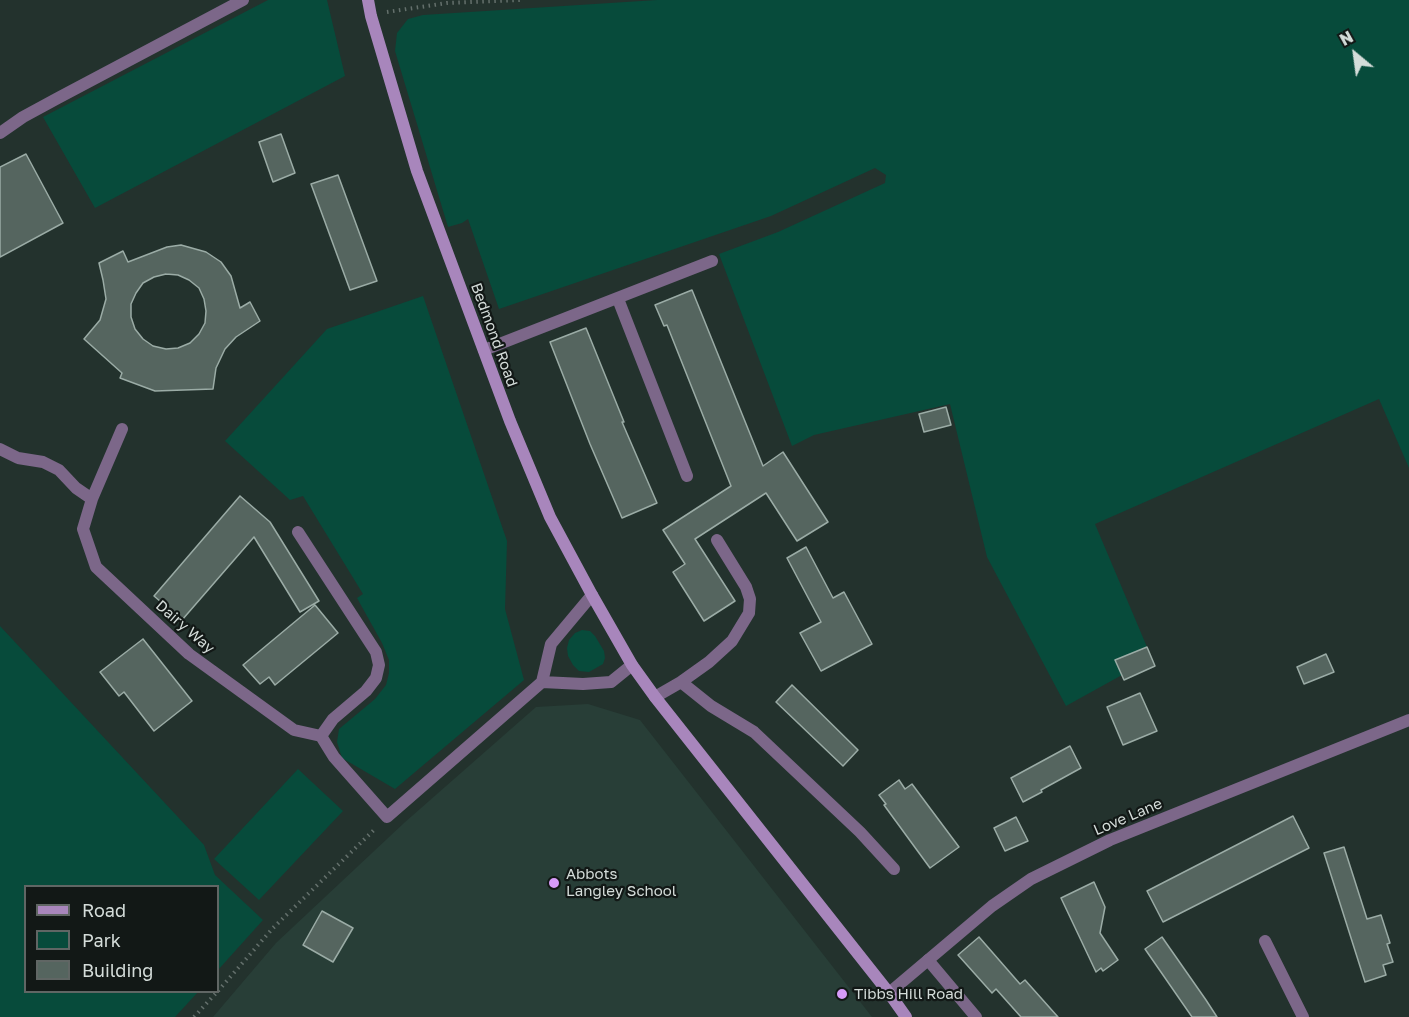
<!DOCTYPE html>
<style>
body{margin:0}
#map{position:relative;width:1409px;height:1017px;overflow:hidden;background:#23322d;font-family:"Golos Text",sans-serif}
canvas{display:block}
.legend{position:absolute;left:24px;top:885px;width:195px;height:108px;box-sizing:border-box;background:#121816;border:2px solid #606664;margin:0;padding:8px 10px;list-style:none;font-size:18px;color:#d4dcd9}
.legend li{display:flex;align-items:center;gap:12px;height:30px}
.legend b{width:30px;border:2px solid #606664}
.north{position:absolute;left:1325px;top:24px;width:60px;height:60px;-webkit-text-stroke:4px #121816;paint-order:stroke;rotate:331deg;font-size:16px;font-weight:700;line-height:24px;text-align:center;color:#d4dcd9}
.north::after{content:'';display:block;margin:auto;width:21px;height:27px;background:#d4dcd9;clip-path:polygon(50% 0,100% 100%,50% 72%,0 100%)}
</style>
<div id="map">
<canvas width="1409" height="1017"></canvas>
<ul class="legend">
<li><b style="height:8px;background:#a886bc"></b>Road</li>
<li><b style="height:16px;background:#074b3b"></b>Park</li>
<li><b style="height:16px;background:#55655f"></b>Building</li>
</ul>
<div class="north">N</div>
</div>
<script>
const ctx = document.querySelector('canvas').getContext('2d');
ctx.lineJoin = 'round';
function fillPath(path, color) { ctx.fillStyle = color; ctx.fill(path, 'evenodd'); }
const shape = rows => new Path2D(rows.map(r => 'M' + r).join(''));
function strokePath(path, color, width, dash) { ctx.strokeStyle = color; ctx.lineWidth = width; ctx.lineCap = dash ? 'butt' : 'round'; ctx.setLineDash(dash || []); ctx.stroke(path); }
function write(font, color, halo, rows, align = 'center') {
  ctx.font = font + ' "Golos Text",sans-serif'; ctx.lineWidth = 4.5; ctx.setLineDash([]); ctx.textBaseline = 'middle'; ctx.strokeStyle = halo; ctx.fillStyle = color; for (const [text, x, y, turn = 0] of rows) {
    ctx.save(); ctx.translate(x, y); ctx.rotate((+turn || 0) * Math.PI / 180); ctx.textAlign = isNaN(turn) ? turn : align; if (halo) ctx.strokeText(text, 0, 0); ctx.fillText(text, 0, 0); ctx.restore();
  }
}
const built = shape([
 [588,704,640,720,872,1017,213,1017,276,943,404,823,536,707]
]);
const green = shape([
 [268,0,327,0,345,76,95,208,43,117],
 [657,0,1409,0,1409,468,1379,399,1095,524,1147,647,1116,660,1122,675,1066,706,987,557,950,404,814,435,792,446,719,254,778,232,885,183,886,175,875,168,771,216,499,309,468,219,462,223,448,227,395,51,397,33,408,19,423,15],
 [423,296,507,541,505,609,524,680,395,789,342,758,337,742,339,729,375,699,386,685,389,673,389,660,382,643,357,598,363,594,303,496,290,500,225,441,327,329],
 [0,626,204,845,215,875,263,920,218,970,218,886,26,886,26,992,198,992,175,1017,0,1017],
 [582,630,590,631,595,636,604,651,605,658,603,664,589,672,579,671,573,665,568,656,567,648,569,640,575,633],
 [298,769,343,811,259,900,214,859]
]);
const building = shape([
 [281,134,295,173,273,182,259,142,281,134],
 [26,154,63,223,0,257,0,167,26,154],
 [338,175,377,281,350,290,311,184,338,175],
 [181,245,206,252,221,262,231,276,240,308,250,302,260,321,236,337,225,349,216,368,213,389,155,391,120,378,122,373,84,339,100,320,106,299,103,280,99,263,123,251,128,262,167,247,181,245],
 [166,274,178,275,189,280,199,288,204,299,206,311,205,323,199,334,190,343,178,348,166,349,153,346,143,339,135,329,131,317,131,304,136,293,143,283,154,277,166,274],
 [692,290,763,466,783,452,828,522,797,541,766,493,695,539,735,601,704,621,673,572,685,564,663,530,731,486,667,325,664,326,655,305,692,290],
 [586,328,624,422,622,422,657,503,622,518,590,444,550,342,586,328],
 [946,407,951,425,924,432,919,414,946,407],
 [240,496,270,522,319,601,300,612,254,537,182,620,154,596,240,496],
 [806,547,833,598,844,592,872,644,821,671,800,633,821,622,787,558,806,547],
 [315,605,338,633,275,685,269,677,260,684,243,665,315,605],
 [143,639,192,701,154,731,124,692,119,696,100,672,143,639],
 [1147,647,1155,666,1124,680,1115,660,1147,647],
 [1326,654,1334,672,1304,684,1297,667,1326,654],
 [792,685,858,750,843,766,776,702,792,685],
 [1140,693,1157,731,1123,745,1107,707,1140,693],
 [1070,746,1081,768,1041,790,1042,792,1023,802,1011,778,1070,746],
 [899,780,905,789,912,784,959,847,930,868,884,805,886,804,879,795,899,780],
 [1293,816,1309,848,1163,922,1147,891,1293,816],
 [1016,817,1028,841,1005,851,994,828,1016,817],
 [1344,847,1367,919,1381,915,1390,943,1387,944,1393,962,1383,965,1386,975,1365,982,1324,853,1344,847],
 [1094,882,1105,907,1100,933,1118,960,1103,971,1101,968,1096,972,1061,898,1094,882],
 [322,911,353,928,333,962,303,945,322,911],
 [979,937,1020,984,1025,980,1058,1017,1021,1017,996,989,992,993,958,955,979,937],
 [1162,937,1206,1000,1217,1017,1192,1017,1145,949,1162,937]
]);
const path = shape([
 [387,12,447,3,520,0],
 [218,991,273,928,376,828],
 [194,1017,217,992]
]);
const lane = shape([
 [0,133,23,117,58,98,243,0],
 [618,299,687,476],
 [0,449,18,458,43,462,59,470,76,488,92,499,83,529,96,567,189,654,294,730,321,736,334,757,387,817,542,682,551,644,592,595],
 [92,499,122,429],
 [298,532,376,652,379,665,376,678,366,691,333,719,321,736],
 [542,682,583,684,611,682,632,665],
 [681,682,709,662,732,641,749,613,750,599,746,587,717,540],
 [655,697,681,682,711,706,754,732,860,832,894,869],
 [928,960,976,1017]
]);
const street = shape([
 [484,350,712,261],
 [1265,941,1303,1017],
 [889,993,992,906,1031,879,1110,840,1409,720]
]);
const secondary = shape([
 [368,0,371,16,417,171,510,421,550,517,592,595,632,665,655,697,889,993,906,1017]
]);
const markers = [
 [554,883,6,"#d79bf9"],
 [842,994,6,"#d79bf9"]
];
const streetNames = [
 ["Bedmond Road",494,335,70],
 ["Dairy Way",185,627,41],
 ["Love Lane",1128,817,-23]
];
const poiNames = [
 ["Abbots",566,874],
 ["Langley School",566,891],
 ["Tibbs Hill Road",854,994]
];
fillPath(built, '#283e37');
fillPath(green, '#074b3b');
fillPath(building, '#55655f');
strokePath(building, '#9baca6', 1.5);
strokePath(path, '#64706c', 4, [1.5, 4.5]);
strokePath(lane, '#7c6789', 12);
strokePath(street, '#7c6789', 12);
strokePath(secondary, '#a886bc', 12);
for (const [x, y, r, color] of markers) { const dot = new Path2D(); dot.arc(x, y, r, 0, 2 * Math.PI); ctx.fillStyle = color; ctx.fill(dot); strokePath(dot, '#121816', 2); }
write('15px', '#d4dcd9', '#121816', streetNames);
write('15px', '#d4dcd9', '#121816', poiNames, 'left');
</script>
